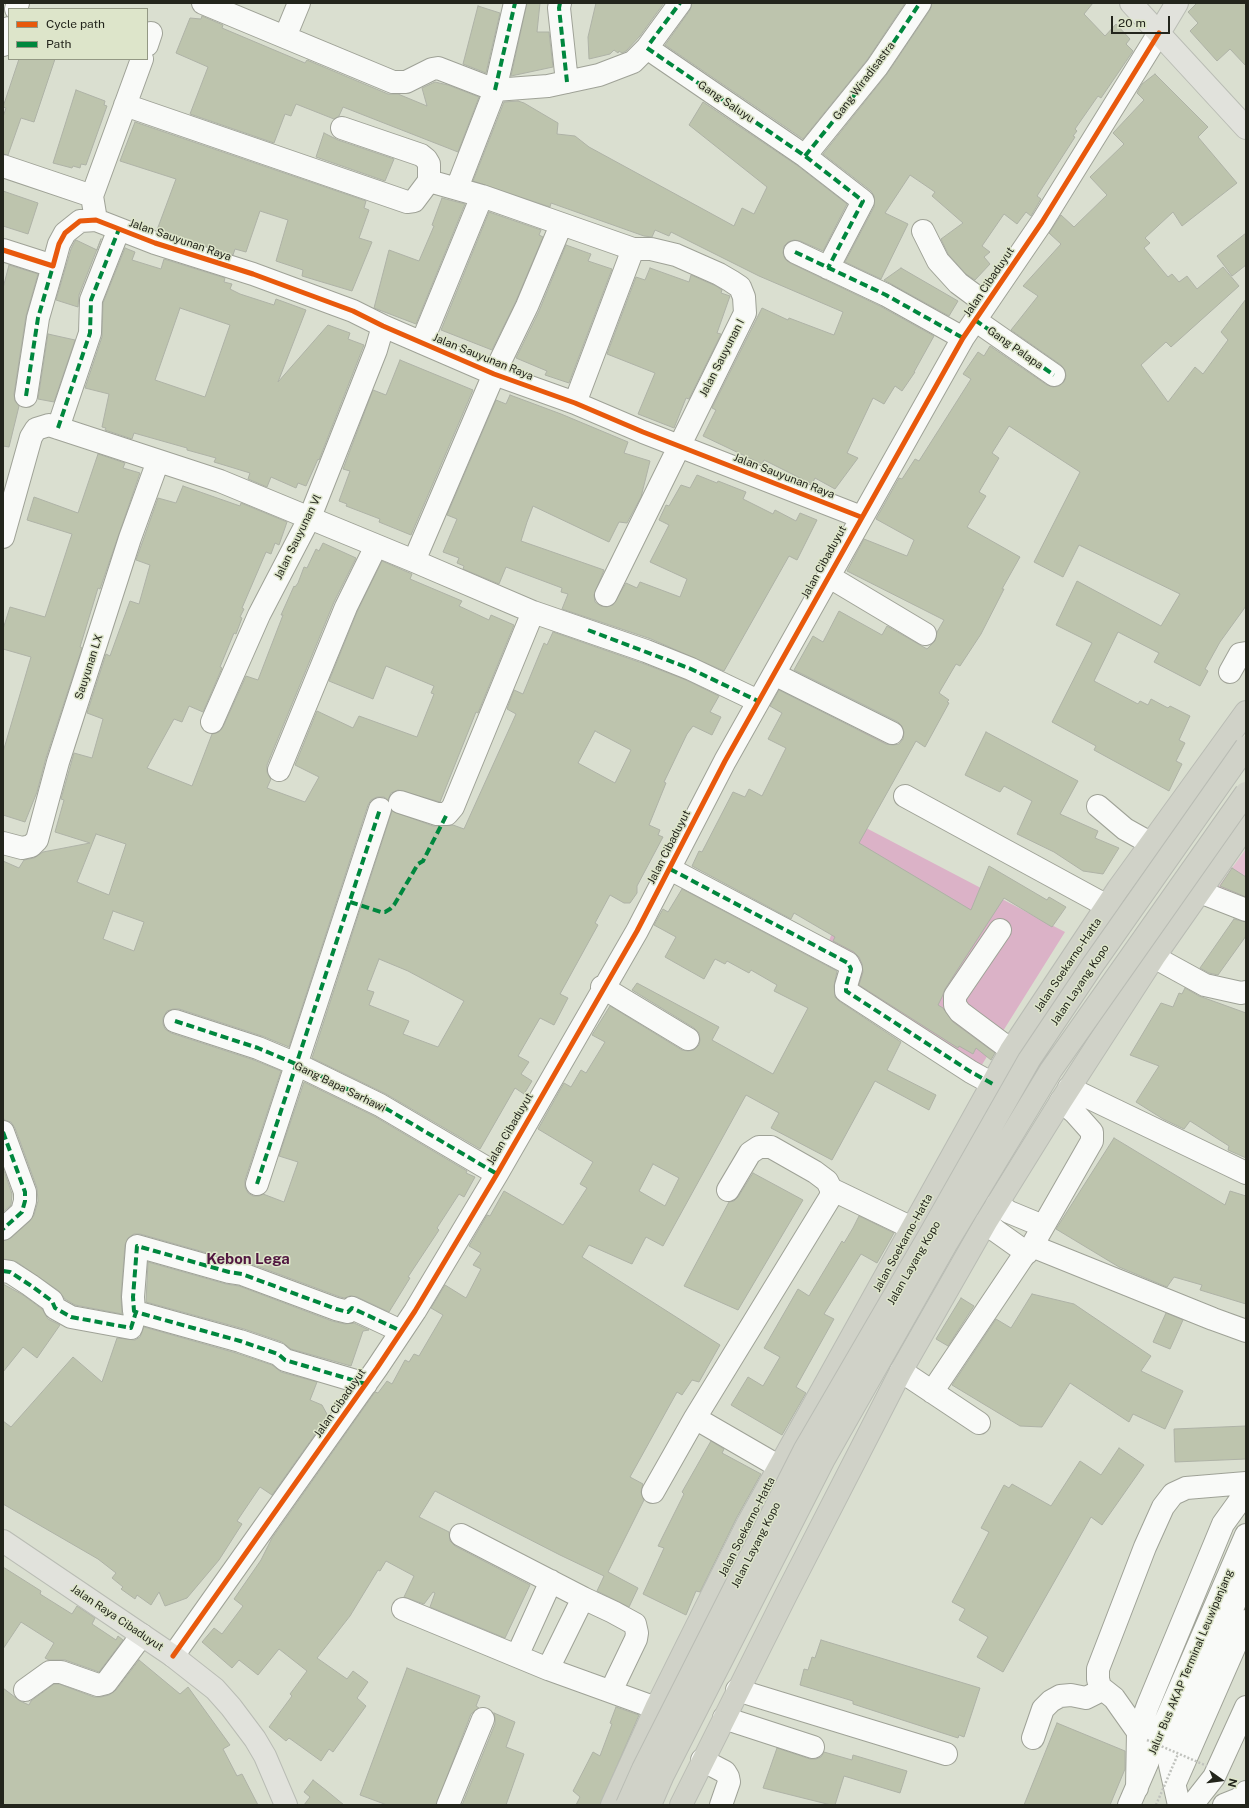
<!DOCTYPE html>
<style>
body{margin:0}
#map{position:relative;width:1249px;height:1808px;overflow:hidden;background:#dadfd0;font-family:"Public Sans",sans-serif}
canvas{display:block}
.frame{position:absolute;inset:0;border:4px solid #23251c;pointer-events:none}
.legend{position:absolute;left:8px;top:8px;width:140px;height:52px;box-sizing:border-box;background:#dde5ca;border:1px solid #939884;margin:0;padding:5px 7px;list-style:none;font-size:12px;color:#23251c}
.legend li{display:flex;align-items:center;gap:8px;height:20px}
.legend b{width:20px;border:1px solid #939884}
.north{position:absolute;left:1201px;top:1760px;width:40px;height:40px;-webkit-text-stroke:3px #dde5ca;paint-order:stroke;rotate:104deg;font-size:11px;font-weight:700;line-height:16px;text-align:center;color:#23251c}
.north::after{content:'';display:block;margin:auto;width:14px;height:18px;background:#23251c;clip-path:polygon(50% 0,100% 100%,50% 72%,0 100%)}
.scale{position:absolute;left:1111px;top:16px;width:59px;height:18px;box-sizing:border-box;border:2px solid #23251c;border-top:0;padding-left:5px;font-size:12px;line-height:14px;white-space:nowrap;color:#23251c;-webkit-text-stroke:3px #dde5ca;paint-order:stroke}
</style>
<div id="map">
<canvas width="1249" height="1808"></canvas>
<div class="frame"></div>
<ul class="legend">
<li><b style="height:5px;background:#e8590c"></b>Cycle path</li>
<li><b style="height:5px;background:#00873e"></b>Path</li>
</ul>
<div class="north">N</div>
<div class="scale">20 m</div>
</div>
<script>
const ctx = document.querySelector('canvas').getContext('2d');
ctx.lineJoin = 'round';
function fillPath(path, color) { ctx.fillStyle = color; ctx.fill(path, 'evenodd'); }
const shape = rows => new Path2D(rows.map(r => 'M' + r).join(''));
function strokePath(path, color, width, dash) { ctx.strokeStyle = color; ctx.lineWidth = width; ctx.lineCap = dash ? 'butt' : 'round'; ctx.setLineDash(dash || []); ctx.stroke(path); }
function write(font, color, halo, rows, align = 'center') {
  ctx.font = font + ' "Public Sans",sans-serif'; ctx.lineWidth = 3; ctx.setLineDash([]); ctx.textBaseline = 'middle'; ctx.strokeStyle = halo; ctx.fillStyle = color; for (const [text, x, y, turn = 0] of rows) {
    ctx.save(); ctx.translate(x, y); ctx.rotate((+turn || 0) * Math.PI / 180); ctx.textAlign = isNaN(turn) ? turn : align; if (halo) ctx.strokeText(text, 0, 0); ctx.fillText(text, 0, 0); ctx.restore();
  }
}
const green = shape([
 [1246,849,1246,903,1213,894]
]);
const forest = shape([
 [860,730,885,743,847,818,1065,932,978,1071,849,988,827,946,832,933,785,873]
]);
const building = shape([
 [527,3,540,3,537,32,549,32,553,67,511,76,527,3],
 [596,3,664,3,640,36,626,51,622,53,619,51,618,53,614,50,610,54,589,59,588,37,596,3],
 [692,3,905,3,867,60,803,139,665,45,690,10,692,3],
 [932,3,1093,3,1084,14,1105,36,1116,24,1130,39,1126,44,1133,51,1101,98,1098,96,1075,129,1077,131,1073,136,1075,137,1037,196,1041,199,1031,216,1026,212,1017,224,1004,214,982,246,990,252,984,257,990,264,975,280,966,274,948,254,941,239,963,223,932,196,935,192,910,175,885,213,908,224,881,279,845,262,874,207,874,196,871,191,823,154,887,74,930,10,932,3],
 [1197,3,1246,3,1246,66,1230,49,1217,61,1190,31,1198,23,1188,12,1197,3],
 [478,6,500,13,486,73,463,64,478,6],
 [202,16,223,25,222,28,305,63,307,60,388,94,398,94,427,106,422,88,435,82,448,85,479,97,458,152,343,107,339,116,334,119,296,104,291,116,285,114,274,143,190,114,208,67,176,53,190,18,201,19,202,16],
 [19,59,55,59,34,122,21,118,8,155,3,154,3,117,6,108,3,107,19,59],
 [1155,74,1208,127,1198,137,1237,183,1182,226,1173,212,1145,238,1150,243,1144,248,1168,277,1172,274,1179,282,1187,276,1197,289,1223,267,1239,286,1171,347,1166,342,1141,365,1168,402,1195,367,1203,374,1228,340,1221,332,1246,299,1246,606,1220,642,1205,669,1208,671,1200,686,1154,662,1159,653,1118,632,1094,681,1138,704,1140,701,1148,705,1151,699,1168,708,1170,706,1190,716,1179,740,1185,743,1176,761,1182,764,1169,791,1094,750,1096,746,1052,722,1092,643,1056,625,1077,581,1161,626,1180,594,1079,545,1063,577,1034,562,1080,472,1009,426,992,453,999,458,979,492,986,496,967,527,1020,557,1002,589,1004,589,981,634,960,666,956,664,939,693,949,700,947,702,949,703,925,747,916,741,859,843,971,910,989,866,1047,900,1049,897,1066,907,1052,927,1004,898,945,989,942,997,938,1005,943,1008,953,1022,995,1053,991,1060,976,1048,973,1054,959,1046,958,1048,859,985,863,972,862,964,859,957,854,952,833,941,835,937,794,913,791,919,692,866,699,851,702,852,733,792,745,797,749,789,762,796,786,748,768,739,782,713,770,706,779,690,886,744,893,745,899,744,903,739,904,732,902,726,898,722,794,670,813,636,823,642,839,611,882,635,887,626,927,649,935,641,937,632,944,620,847,571,864,539,907,556,914,540,876,519,899,478,902,479,915,459,919,461,971,379,963,374,978,352,984,356,990,346,1047,385,1053,387,1059,386,1064,382,1066,376,1065,370,1061,365,1011,330,1038,296,1023,286,1061,244,1049,233,1061,215,1074,227,1107,195,1090,177,1124,144,1113,133,1144,100,1137,93,1142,84,1155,74],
 [76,90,105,101,104,105,107,106,86,165,81,164,80,168,73,166,72,168,53,163,76,90],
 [518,101,524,103,558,123,557,134,575,136,589,147,734,226,742,208,754,214,767,187,689,125,703,102,798,166,847,204,823,251,800,241,794,240,788,242,784,246,783,253,785,259,790,263,880,306,934,336,914,372,915,372,902,391,895,386,884,404,873,398,847,453,858,458,835,489,815,478,812,484,764,460,762,464,703,436,716,410,712,408,762,308,788,320,789,318,834,335,843,312,759,276,671,232,669,236,655,230,652,237,644,236,551,203,550,207,473,181,504,102,518,101],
 [135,122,366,201,364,208,369,210,359,238,372,242,352,291,302,276,303,270,276,261,288,220,260,211,246,252,235,249,233,255,157,230,176,179,120,161,135,122],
 [324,133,338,140,394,159,385,181,316,157,324,133],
 [3,191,38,203,28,234,3,226,3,191],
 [442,198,465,204,416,324,374,308,389,250,419,261,434,226,432,225,442,198],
 [489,212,541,230,539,235,543,237,516,301,492,350,441,330,489,212],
 [1246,233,1246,265,1232,276,1217,256,1246,233],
 [101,239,79,295,78,307,56,300,71,249,75,241,76,240,97,250,101,239],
 [566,245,591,254,588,261,612,269,569,383,545,375,547,371,516,358,539,311,566,245],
 [125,248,135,252,132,260,161,269,164,259,225,278,224,282,232,284,230,289,240,294,274,305,276,299,306,310,278,382,328,325,350,333,348,339,364,345,319,460,318,459,306,486,298,483,296,488,271,477,267,487,248,479,250,473,214,462,216,458,187,450,187,448,134,433,132,439,105,430,106,428,102,427,109,394,85,388,102,337,103,303,125,248],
 [180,308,230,325,205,397,155,380,180,308],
 [9,265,38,274,26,316,14,394,15,401,19,406,9,447,3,446,3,288,9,265],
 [650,268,689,282,691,275,716,286,722,290,721,293,730,296,717,333,721,334,689,399,686,398,674,428,638,414,655,373,607,354,636,277,645,280,650,268],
 [901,268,958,301,949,316,884,280,901,268],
 [48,334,75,340,54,402,38,399,48,334],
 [400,360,473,390,411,535,379,522,380,519,346,506,347,504,339,501,350,471,343,469,373,390,386,395,400,360],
 [510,395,561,414,628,442,624,453,650,461,641,497,627,523,619,522,609,542,533,506,527,522,521,541,604,570,594,595,595,602,601,606,607,607,613,605,626,583,637,588,640,582,680,597,687,579,650,562,669,525,659,520,666,505,669,506,681,485,690,488,697,475,717,483,718,481,746,492,743,499,773,514,775,510,796,521,800,513,817,520,797,560,789,556,724,671,651,639,562,609,568,594,561,592,562,588,506,567,499,584,463,569,464,566,457,563,459,558,443,552,457,519,447,515,496,400,506,404,510,395],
 [98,454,125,463,123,468,140,473,100,589,98,588,80,647,82,648,46,758,37,792,25,822,3,815,3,752,31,657,3,649,3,629,10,607,45,617,72,534,27,520,34,497,78,513,98,454],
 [183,486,240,506,241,503,287,522,279,545,275,543,271,554,266,552,242,608,244,609,240,617,242,618,236,634,234,633,220,667,222,668,203,712,189,706,182,722,174,719,147,768,192,786,212,734,219,732,223,727,246,676,258,680,283,615,281,615,294,586,295,587,298,583,304,567,307,568,316,549,319,551,323,543,356,558,334,602,267,765,267,772,271,779,267,788,305,802,319,777,295,765,317,711,353,728,359,716,417,737,434,694,431,693,434,686,386,666,373,699,329,681,357,612,382,561,412,574,410,579,462,601,459,606,489,620,491,615,514,625,478,713,476,712,440,802,398,790,391,793,388,800,384,797,377,797,371,800,368,805,289,1047,262,1036,179,1009,173,1009,167,1011,163,1018,163,1024,165,1029,171,1033,254,1060,281,1071,245,1180,245,1187,248,1193,253,1196,259,1196,263,1194,284,1202,298,1162,279,1156,304,1082,374,1116,467,1171,466,1173,475,1177,464,1197,459,1194,437,1228,439,1230,408,1277,410,1278,389,1312,357,1297,350,1296,345,1298,340,1297,246,1262,232,1260,140,1234,134,1234,128,1238,125,1245,121,1296,122,1314,75,1305,65,1299,59,1291,17,1262,3,1259,3,1241,11,1238,30,1221,34,1215,38,1201,37,1188,15,1128,11,1122,4,1120,3,1116,3,861,19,868,24,860,34,858,43,852,90,843,55,832,64,800,61,799,74,753,92,758,103,719,87,713,106,654,110,656,130,601,139,604,150,565,136,560,158,498,176,503,183,486],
 [96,834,126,844,109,895,77,882,96,834],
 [113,911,144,922,134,951,103,939,113,911],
 [553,632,642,663,686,680,719,696,710,712,721,717,712,735,693,726,687,734,664,782,666,783,649,825,660,830,658,835,663,837,637,886,637,893,630,903,624,903,610,895,595,923,598,925,593,934,560,994,568,998,554,1025,540,1018,518,1056,529,1062,521,1074,532,1081,524,1094,515,1088,480,1149,386,1094,312,1058,392,811,433,826,453,825,464,829,516,714,507,709,514,690,523,694,544,643,547,645,553,632],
 [595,731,631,750,615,783,578,763,595,731],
 [379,959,408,971,464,1001,438,1047,403,1034,409,1021,369,1005,374,992,367,990,379,959],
 [986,732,1078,781,1060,814,1098,831,1095,838,1119,848,1103,874,1083,871,1054,852,1017,834,1032,801,1004,786,1000,792,965,775,986,732],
 [1232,868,1246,877,1246,897,1220,886,1232,868],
 [682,889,837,971,834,986,835,997,839,1001,901,1042,887,1070,936,1095,929,1110,875,1081,832,1160,771,1128,779,1113,746,1095,663,1246,646,1237,632,1264,589,1245,582,1257,720,1345,699,1382,692,1380,682,1395,677,1392,630,1477,643,1484,641,1492,644,1500,608,1572,638,1588,629,1607,597,1591,604,1576,560,1555,435,1491,419,1517,449,1532,450,1541,455,1546,530,1585,505,1638,430,1607,435,1593,433,1592,424,1604,404,1597,414,1576,386,1561,380,1571,378,1570,350,1616,317,1658,347,1679,353,1671,368,1682,357,1698,366,1706,333,1752,329,1749,321,1761,289,1738,286,1741,269,1727,292,1696,290,1694,307,1671,279,1649,258,1675,239,1660,232,1668,202,1642,214,1628,222,1634,243,1606,234,1599,261,1560,272,1538,375,1392,378,1393,387,1381,392,1384,405,1360,409,1362,414,1354,419,1356,443,1315,431,1308,445,1285,466,1298,481,1269,473,1265,481,1253,469,1246,487,1215,490,1216,504,1191,563,1225,587,1188,580,1184,593,1162,538,1129,564,1083,571,1087,581,1070,586,1073,605,1042,592,1035,610,1006,682,1050,688,1051,694,1050,699,1045,700,1040,699,1033,694,1028,632,990,637,983,719,1027,712,1040,773,1074,808,1008,774,991,777,985,751,970,749,973,727,961,725,964,715,959,704,979,665,957,676,937,654,925,663,909,668,912,682,889],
 [653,1164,679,1178,665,1206,639,1191,653,1164],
 [1234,919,1246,922,1246,936,1218,975,1209,973,1200,968,1234,919],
 [1185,988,1199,996,1246,1013,1246,1158,1228,1150,1229,1146,1190,1121,1184,1129,1163,1119,1136,1102,1159,1066,1130,1055,1161,1003,1173,1007,1179,993,1182,994,1185,988],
 [1114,1138,1225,1205,1230,1191,1246,1196,1246,1304,1200,1290,1202,1285,1174,1277,1167,1287,1119,1267,1056,1229,1114,1138],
 [3,1168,12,1194,11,1205,3,1212,3,1168],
 [753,1173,803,1200,738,1310,684,1286,729,1202,734,1201,738,1197,753,1173],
 [859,1216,894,1233,877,1263,861,1254,824,1314,834,1319,796,1387,806,1393,782,1435,731,1405,748,1377,763,1386,780,1357,764,1348,798,1289,809,1296,842,1241,844,1243,853,1228,859,1216],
 [148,1262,226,1284,239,1286,332,1321,345,1324,354,1323,369,1330,363,1331,351,1366,291,1349,282,1342,244,1329,146,1302,148,1262],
 [3,1284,23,1295,42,1309,48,1319,60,1325,37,1358,23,1347,3,1372,3,1284],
 [1032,1294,1074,1304,1151,1356,1141,1371,1183,1391,1165,1429,1133,1414,1129,1422,1070,1383,1042,1427,1020,1426,952,1385,996,1319,1011,1328,1032,1294],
 [961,1298,974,1306,948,1346,936,1339,961,1298],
 [1166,1313,1183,1320,1170,1349,1153,1342,1166,1313],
 [144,1327,236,1353,272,1365,281,1372,317,1382,310,1400,322,1405,328,1416,272,1495,260,1487,237,1521,242,1524,219,1560,187,1598,165,1606,159,1592,151,1605,137,1595,135,1599,121,1589,123,1587,112,1578,116,1573,98,1559,3,1504,3,1421,11,1427,73,1357,102,1382,117,1338,135,1340,140,1337,144,1327],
 [1246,1426,1246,1459,1175,1462,1174,1429,1246,1426],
 [711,1441,724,1449,722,1453,761,1474,737,1517,700,1592,696,1591,686,1615,643,1594,664,1548,658,1546,684,1494,682,1492,711,1441],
 [1119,1448,1144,1465,1102,1525,1091,1517,1003,1672,977,1657,988,1637,959,1620,965,1609,952,1602,989,1532,981,1528,1004,1485,1009,1488,1012,1484,1051,1506,1080,1461,1101,1475,1119,1448],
 [3,1567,41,1591,40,1594,72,1614,77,1606,95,1618,92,1624,116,1640,118,1636,123,1640,99,1672,65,1660,49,1660,45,1658,54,1643,21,1622,3,1649,3,1567],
 [821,1640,980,1688,964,1737,959,1735,958,1738,853,1704,853,1701,800,1685,804,1669,808,1670,812,1657,815,1658,821,1640],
 [139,1660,180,1694,188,1687,230,1745,223,1749,237,1776,242,1774,258,1805,3,1805,3,1688,20,1701,29,1705,31,1701,54,1684,59,1684,94,1697,101,1697,109,1695,116,1690,139,1660],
 [407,1668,480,1696,476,1706,479,1708,471,1714,436,1805,387,1805,360,1795,407,1668],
 [616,1707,639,1715,600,1805,576,1805,580,1797,573,1791,593,1752,600,1756,612,1724,610,1723,616,1707],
 [494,1713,515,1722,506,1747,524,1754,506,1805,462,1805,495,1724,495,1718,494,1713],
 [1057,1723,1125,1751,1125,1769,1110,1805,1024,1805,1057,1723],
 [777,1748,810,1759,816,1759,821,1757,824,1752,852,1760,853,1755,907,1771,900,1793,844,1776,835,1805,831,1805,763,1788,777,1748],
 [313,1780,327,1791,344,1805,304,1805,310,1797,304,1792,313,1780]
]);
const minor = shape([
 [203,3,393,82,406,82,432,69,438,68,495,90,548,86,599,75,633,62,647,48,680,3],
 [560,3,559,8,567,82],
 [16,9,18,3],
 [285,37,299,3],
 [3,45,9,28],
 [147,45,151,33],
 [647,48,805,156,863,201,828,268],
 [125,105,407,202,414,201,429,181,429,164,426,159,421,155,342,128],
 [805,156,877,67,920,3],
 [3,166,92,196],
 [429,181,482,196,633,249,651,249,676,255,719,274,731,281,740,287,744,297,745,313,606,595],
 [457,188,495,90,515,3],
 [96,220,92,196,142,59],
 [923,231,938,261,958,283,985,303],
 [3,250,53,266,59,244,65,233,80,221,96,220,155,243,253,274,353,311,383,326,494,374,575,403,643,432,861,517],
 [795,252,886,295,963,338],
 [975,320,1054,375],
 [422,342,482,196],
 [26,396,38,318,53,266],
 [575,403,633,249],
 [58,428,90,333,91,300,119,229],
 [3,537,31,437,36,429,49,425,220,481,414,561,533,612,646,651,691,669,758,701],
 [414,561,494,374,527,306,561,225],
 [828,576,925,634],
 [1230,672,1240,654,1246,653],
 [774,674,892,733],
 [212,722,259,615,310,517,376,350,383,326],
 [279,770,346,607,376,546],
 [905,796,1107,906],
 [400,802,437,814,447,814,453,807,533,612],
 [1098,806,1125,829,1150,843],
 [3,843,22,848,31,846,37,840,58,762,130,538,158,461],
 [670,869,848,963,851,969,846,986,846,991,971,1072,993,1084],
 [1200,892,1246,910],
 [1000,930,955,996,955,1005,960,1012,1011,1050],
 [1154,957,1205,985,1241,993,1246,992],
 [602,987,688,1039],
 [175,1021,258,1048,296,1064,380,1105,497,1174],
 [1069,1088,1246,1173],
 [3,1132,25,1192,25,1201,22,1212,3,1229],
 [257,1184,380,809],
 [831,1189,912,1228],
 [728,1190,750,1153,759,1147,771,1147,815,1172,827,1181,831,1189,831,1196,695,1418,778,1466],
 [997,1204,1009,1212,1043,1226],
 [986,1222,996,1231,1027,1253],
 [1032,1246,1092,1141,1092,1132,1075,1113,1061,1101],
 [3,1271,10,1272,30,1285,52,1301,55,1308,71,1317,131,1328,136,1312,143,1314,240,1341,278,1354,285,1360,366,1384],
 [136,1312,134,1311,133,1297,137,1246,229,1272,242,1274,336,1309,348,1312,352,1308,401,1331],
 [901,1371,979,1423],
 [932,1392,1022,1258,1032,1246,1213,1319,1246,1331],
 [653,1492,695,1418],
 [461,1535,583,1598],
 [403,1609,548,1669],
 [173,1656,377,1368,415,1311,497,1174,637,931,725,761,963,338,1042,222,1159,33],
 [517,1656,551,1581],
 [25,1690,50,1672,61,1672,98,1685,106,1683,142,1635],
 [737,1690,946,1754],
 [611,1691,636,1639,637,1633,635,1624,613,1612,583,1598,548,1669,656,1708],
 [724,1718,813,1747],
 [1138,1732,1114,1698,1100,1687,1098,1679,1098,1669,1145,1547,1163,1507,1173,1494,1186,1488,1246,1483],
 [1033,1738,1043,1709,1051,1701,1060,1696,1071,1695,1086,1698,1096,1693,1100,1687],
 [702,1760,725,1772,728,1777,729,1782,721,1805],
 [1175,1783,1246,1621],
 [1137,1788,1138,1732,1148,1705,1223,1524,1241,1499,1246,1499],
 [448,1805,483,1719],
 [1129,1805,1246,1535],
 [1179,1805,1170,1765,1173,1749,1246,1576],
 [1192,1805,1214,1777,1246,1707],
 [1224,1805,1239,1799,1246,1792]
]);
const major = shape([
 [1131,3,1246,128],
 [1159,33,1177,3],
 [3,1541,173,1656,215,1689,231,1707,255,1739,265,1756,286,1805]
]);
const highway = shape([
 [612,1805,656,1708,748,1523,1011,1050,1118,889,1246,712],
 [681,1805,786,1595,901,1371,986,1222,1061,1101,1154,957,1246,826]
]);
const pathBridge = shape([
 [1147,1740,1207,1766],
 [1156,1805,1178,1754]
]);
const highwayBridge = shape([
 [627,1805,643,1769,805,1449,929,1236,1029,1060,1092,966,1246,747],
 [650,1805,663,1775,824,1459,946,1244,1051,1070,1246,793]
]);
const quiet = shape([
 [560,3,559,8,567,82],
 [650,43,680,3],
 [647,48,805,156,863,201,828,268],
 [495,90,515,3],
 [805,156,877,67,920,3],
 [795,252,886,295,963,338],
 [975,320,1054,375],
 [26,396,38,318,53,266],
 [58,428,90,333,91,300,119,229],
 [588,630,691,669,758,701],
 [670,869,848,963,851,969,846,986,846,991,971,1072,993,1084],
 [350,902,381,912,385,912,390,909,394,905,418,864,423,861,447,814],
 [175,1021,258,1048,296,1064,380,1105,497,1174],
 [3,1132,25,1192,25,1201,22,1212,3,1229],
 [257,1184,380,809],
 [3,1271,10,1272,30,1285,52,1301,55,1308,71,1317,131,1328,136,1312,143,1314,240,1341,278,1354,285,1360,366,1384],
 [136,1312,134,1311,133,1297,137,1246,229,1272,242,1274,336,1309,348,1312,352,1308,401,1331]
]);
const cycleway = shape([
 [3,250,53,266,59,244,65,233,80,221,96,220,155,243,253,274,353,311,383,326,494,374,575,403,643,432,861,517],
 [173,1656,377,1368,415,1311,497,1174,637,931,725,761,963,338,1042,222,1159,33]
]);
const streetNames = [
 ["Gang Wiradisastra",864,81,-53],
 ["Gang Saluyu",726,102,34],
 ["Jalan Sauyunan Raya",180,240,19],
 ["Jalan Cibaduyut",989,282,-56],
 ["Gang Palapa",1015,348,35],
 ["Jalan Sauyunan Raya",483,357,22],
 ["Jalan Sauyunan I",722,358,-63],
 ["Jalan Sauyunan Raya",784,476,21],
 ["Jalan Sauyunan Vl",298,537,-64],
 ["Jalan Cibaduyut",824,562,-61],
 ["Sauyunan LX",89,667,-72],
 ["Jalan Cibaduyut",669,847,-63],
 ["Jalan Soekarno-Hatta",1068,965,-56],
 ["Jalan Layang Kopo",1080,985,-56],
 ["Gang Bapa Sarhawi",340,1087,26],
 ["Jalan Cibaduyut",510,1129,-60],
 ["Jalan Soekarno-Hatta",903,1243,-61],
 ["Jalan Layang Kopo",914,1263,-60],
 ["Jalan Cibaduyut",340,1403,-55],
 ["Jalan Soekarno-Hatta",747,1527,-63],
 ["Jalan Layang Kopo",756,1545,-63],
 ["Jalan Raya Cibaduyut",117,1618,34],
 ["Jalur Bus AKAP Terminal Leuwipanjang",1191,1662,-67]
];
const districtNames = [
 ["Kebon Lega",248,1259]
];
fillPath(green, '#e4c1d1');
fillPath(forest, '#dbb2c7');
fillPath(building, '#bdc4ad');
strokePath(building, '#aeb2a6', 1);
strokePath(minor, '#9fa297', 24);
strokePath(major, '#b9bcb4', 24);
strokePath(highway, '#b9bcb4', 24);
strokePath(minor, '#f9faf8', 22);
strokePath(major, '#e1e2dc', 22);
strokePath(highway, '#d0d2c8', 22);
strokePath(highwayBridge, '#b9bcb4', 24, []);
strokePath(pathBridge, '#c0c2bd', 2.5, [2, 2]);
strokePath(highwayBridge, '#d0d2c8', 22);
strokePath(quiet, '#00873e', 4, [8, 4]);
strokePath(cycleway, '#e8590c', 5);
write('11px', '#23251c', '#dde5ca', streetNames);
write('bold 15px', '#511740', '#dde5ca', districtNames);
</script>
